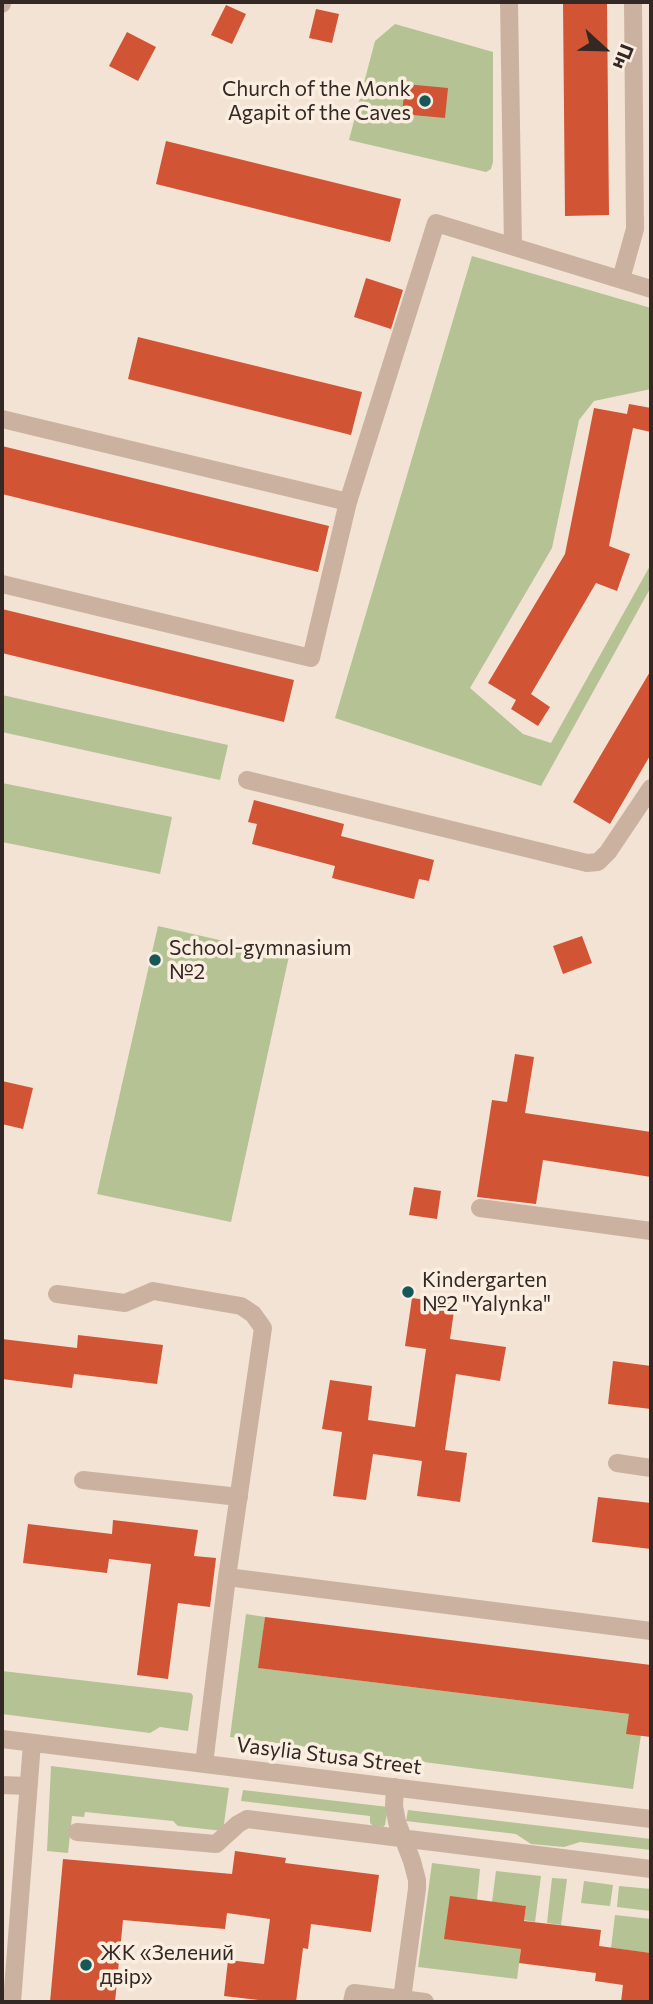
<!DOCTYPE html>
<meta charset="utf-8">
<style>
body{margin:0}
#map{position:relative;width:653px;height:2004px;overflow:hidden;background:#f3e3d5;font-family:Commissioner,sans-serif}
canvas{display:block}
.frame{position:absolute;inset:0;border:4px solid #342824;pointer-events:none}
.north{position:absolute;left:569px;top:14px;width:70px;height:70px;-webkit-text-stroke:5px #faeee1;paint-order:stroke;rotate:112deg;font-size:19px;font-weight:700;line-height:28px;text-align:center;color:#342824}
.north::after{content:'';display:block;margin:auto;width:24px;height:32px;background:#342824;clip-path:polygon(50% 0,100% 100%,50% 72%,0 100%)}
</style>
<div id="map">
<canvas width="653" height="2004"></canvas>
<div class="frame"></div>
<div class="north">Пн</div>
</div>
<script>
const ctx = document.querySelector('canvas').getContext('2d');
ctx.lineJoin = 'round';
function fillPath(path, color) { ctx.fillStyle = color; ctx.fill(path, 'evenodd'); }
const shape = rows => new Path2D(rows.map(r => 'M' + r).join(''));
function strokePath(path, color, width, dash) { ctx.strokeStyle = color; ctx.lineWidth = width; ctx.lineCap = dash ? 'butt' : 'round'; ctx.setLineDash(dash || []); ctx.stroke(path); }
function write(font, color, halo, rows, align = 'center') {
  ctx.font = font + ' Commissioner,sans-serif'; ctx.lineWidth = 7; ctx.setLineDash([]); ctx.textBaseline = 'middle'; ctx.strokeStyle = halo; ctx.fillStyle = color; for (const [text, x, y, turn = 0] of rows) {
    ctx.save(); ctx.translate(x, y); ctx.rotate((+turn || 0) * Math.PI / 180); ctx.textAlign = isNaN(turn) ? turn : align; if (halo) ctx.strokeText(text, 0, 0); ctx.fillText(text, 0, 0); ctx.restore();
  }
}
const green = shape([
 [395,24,493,52,493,162,491,169,486,172,349,140,375,41],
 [472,256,651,308,651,389,594,401,579,420,552,548,470,688,523,734,551,743,651,564,651,587,541,786,335,718],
 [2,695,228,745,220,780,2,732],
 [2,783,172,817,160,874,2,842],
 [158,926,289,956,231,1222,97,1194],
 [246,1614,265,1617,259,1668,629,1714,641,1735,633,1789,230,1737],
 [2,1671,191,1693,193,1696,188,1731,160,1727,150,1733,2,1714],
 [51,1766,229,1788,223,1831,178,1826,173,1821,85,1812,84,1817,72,1816,68,1853,47,1851],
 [243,1790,388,1807,385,1825,383,1827,373,1826,370,1823,370,1816,241,1801],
 [408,1810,651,1839,651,1850,580,1842,564,1847,531,1844,516,1834,406,1821],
 [432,1863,480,1869,477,1900,521,1949,517,1979,418,1967],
 [496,1871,541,1876,535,1922,524,1920,526,1906,492,1902],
 [552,1878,567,1879,561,1925,547,1923],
 [584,1881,613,1885,610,1906,581,1903],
 [619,1886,651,1889,651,1911,617,1907],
 [615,1915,651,1919,651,1953,611,1948]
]);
const building = shape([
 [563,2,607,2,609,215,565,216],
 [226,5,246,14,232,44,211,35],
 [316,9,339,14,332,43,309,38],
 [127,32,156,47,138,81,109,66],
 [405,84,448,88,445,118,402,114],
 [166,141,401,199,390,242,156,184],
 [366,278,403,290,391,329,354,317],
 [138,337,362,392,351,435,128,379],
 [629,404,651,408,651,432,633,428,609,546,630,554,617,591,596,583,531,694,550,707,538,726,511,709,516,700,488,683,565,554,594,408,627,414],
 [2,446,329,526,318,572,2,494],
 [2,609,294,680,284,722,2,653],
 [651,670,651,754,610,824,573,802],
 [254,800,344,824,341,836,434,860,429,881,419,879,414,899,332,878,335,866,252,844,257,824,248,822],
 [582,936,592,963,563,974,553,946],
 [515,1054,534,1057,525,1113,651,1132,651,1177,543,1160,536,1204,477,1197,492,1100,507,1102],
 [2,1081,33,1088,23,1129,2,1124],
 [414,1187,441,1191,437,1219,409,1215],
 [412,1298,455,1304,450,1339,506,1347,500,1381,456,1374,445,1450,467,1453,460,1502,417,1496,422,1461,373,1454,366,1500,333,1496,342,1432,322,1429,330,1380,372,1386,368,1420,415,1427,426,1349,405,1346],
 [78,1335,163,1345,157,1384,74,1374,72,1388,2,1379,2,1339,77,1348],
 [613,1361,651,1366,651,1409,608,1404],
 [598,1497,651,1503,651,1549,592,1542],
 [113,1520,198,1530,194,1556,216,1558,210,1607,178,1603,168,1679,137,1675,151,1564,109,1559,107,1573,23,1563,28,1524,112,1534],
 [265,1617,651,1665,651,1737,626,1734,629,1714,258,1668],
 [235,1851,286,1858,285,1863,379,1875,371,1932,311,1924,308,1949,303,1948,296,2002,276,2002,224,1996,228,1960,264,1964,270,1919,227,1913,225,1929,123,1920,115,2002,50,2002,63,1859,232,1874],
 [450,1896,526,1906,524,1921,601,1930,599,1946,651,1953,651,2002,621,2002,623,1985,595,1981,596,1973,519,1963,521,1949,444,1939]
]);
const minor = shape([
 [509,2,513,246],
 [2,4,2,2],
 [621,279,635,229,633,2],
 [2,419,348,502],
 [2,584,311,658,348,502,436,223,651,289],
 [247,780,587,863,598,862,608,852,651,788],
 [480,1208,651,1231],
 [57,1294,125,1303,153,1291,241,1306,253,1314,263,1328,227,1577,204,1764],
 [617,1463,651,1468],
 [83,1480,239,1497],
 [227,1577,651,1631],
 [2,1739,651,1819],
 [2,1785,28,1786],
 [395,1787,394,1806,397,1822,412,1861,417,1880,417,1889,402,1999],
 [77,1832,216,1844,238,1824,247,1819,651,1869],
 [12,2002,32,1743],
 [352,2002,354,1993,425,2002]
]);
const markers = [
 [425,101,7,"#165759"],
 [155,960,7,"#165759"],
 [408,1292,7,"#165759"],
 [86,1965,7,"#165759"]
];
const poiNames = [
 ["Church of the Monk",411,89,"right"],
 ["Agapit of the Caves",411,113,"right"],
 ["School-gymnasium",169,948],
 ["№2",169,972],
 ["Kindergarten",422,1280],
 ["№2 \"Yalynka\"",422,1304],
 ["ЖК «Зелений",100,1953],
 ["двір»",100,1977]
];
const streetNames = [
 ["Vasylia Stusa Street",329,1756,7]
];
fillPath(green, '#b4c294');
fillPath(building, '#d15434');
strokePath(minor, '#cbb2a0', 18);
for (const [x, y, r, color] of markers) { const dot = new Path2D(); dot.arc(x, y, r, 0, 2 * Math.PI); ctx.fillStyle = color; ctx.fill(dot); strokePath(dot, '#faeee1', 2.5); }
write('21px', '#342824', '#faeee1', poiNames, 'left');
write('21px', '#342824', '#faeee1', streetNames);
</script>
